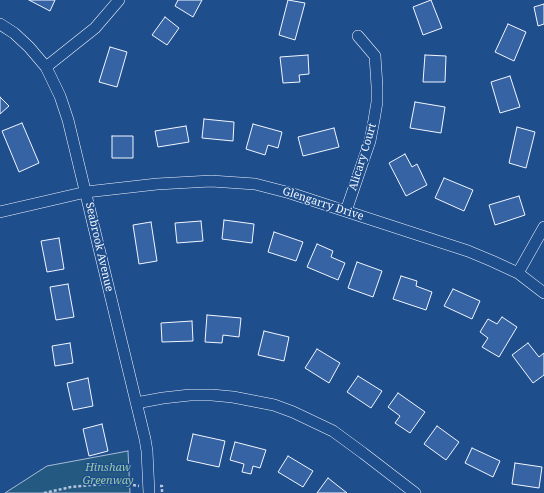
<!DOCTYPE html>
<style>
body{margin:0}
canvas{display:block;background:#1f4e8c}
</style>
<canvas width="544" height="493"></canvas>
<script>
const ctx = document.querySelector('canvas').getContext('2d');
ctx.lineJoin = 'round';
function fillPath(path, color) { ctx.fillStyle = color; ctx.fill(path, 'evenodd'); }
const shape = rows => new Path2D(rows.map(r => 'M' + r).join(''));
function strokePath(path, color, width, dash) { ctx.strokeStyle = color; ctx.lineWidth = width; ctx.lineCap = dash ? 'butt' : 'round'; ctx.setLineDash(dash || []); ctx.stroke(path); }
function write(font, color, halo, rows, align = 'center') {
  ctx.font = font + ' "Noto Serif",serif'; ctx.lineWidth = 3; ctx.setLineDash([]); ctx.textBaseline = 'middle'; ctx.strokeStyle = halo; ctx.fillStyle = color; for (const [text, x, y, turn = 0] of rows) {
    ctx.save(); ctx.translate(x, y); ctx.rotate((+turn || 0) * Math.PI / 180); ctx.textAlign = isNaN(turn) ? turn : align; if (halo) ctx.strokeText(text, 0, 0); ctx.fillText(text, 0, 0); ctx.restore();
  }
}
const green = shape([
 [128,451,130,493,5,493,47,466,128,451]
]);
const building = shape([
 [29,0,55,0,50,11,29,0],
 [178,0,202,0,193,17,175,6,178,0],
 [288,0,305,3,295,40,279,35,288,0],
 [431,0,442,28,423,35,413,7,431,0],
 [544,4,544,24,538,26,534,7,544,4],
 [165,17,179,28,167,45,152,35,165,17],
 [508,24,526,32,514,61,495,52,508,24],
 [110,47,127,52,117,87,99,82,110,47],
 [308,55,309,74,299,75,300,82,283,83,280,57,308,55],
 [425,55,446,56,445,82,423,82,425,55],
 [510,76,520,107,500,113,491,82,510,76],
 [0,97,9,106,0,114,0,97],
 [415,102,445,107,441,133,410,128,415,102],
 [204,119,234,122,233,141,202,138,204,119],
 [22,123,39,163,19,172,2,131,22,123],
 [253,124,282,132,278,148,268,145,265,155,246,149,253,124],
 [186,126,189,142,158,147,155,131,186,126],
 [517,127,535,132,526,168,509,163,517,127],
 [334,128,339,147,303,156,298,137,334,128],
 [112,136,133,136,133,158,112,158,112,136],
 [405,154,412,167,417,164,427,185,406,196,389,163,405,154],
 [444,178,473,190,464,211,435,198,444,178],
 [519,196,525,215,495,225,489,205,519,196],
 [224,220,254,224,252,243,222,239,224,220],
 [201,221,203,241,177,243,175,223,201,221],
 [151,222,157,261,139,264,133,225,151,222],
 [274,232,303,242,296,261,268,252,274,232],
 [59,238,64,269,47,272,41,241,59,238],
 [317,244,333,251,331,257,345,263,338,280,307,267,317,244],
 [357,262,382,271,373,297,348,288,357,262],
 [401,276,417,281,416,286,432,292,426,310,393,299,401,276],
 [68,284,74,317,56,320,50,287,68,284],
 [453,289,480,301,472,319,444,306,453,289],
 [207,315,241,318,239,337,223,335,222,343,205,342,207,315],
 [502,317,517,327,499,357,482,347,488,338,480,332,488,319,497,324,502,317],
 [192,321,193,341,162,342,161,323,192,321],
 [264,331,289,337,284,361,258,355,264,331],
 [70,343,73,363,55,366,52,346,70,343],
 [528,343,539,357,544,353,544,375,533,383,512,355,528,343],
 [317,349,340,363,329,383,305,368,317,349],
 [358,376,382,391,371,408,347,392,358,376],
 [88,378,93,406,73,410,67,383,88,378],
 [398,393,425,412,410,433,395,423,400,416,388,407,398,393],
 [102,424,108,451,89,456,83,429,102,424],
 [437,426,459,442,446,460,424,444,437,426],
 [193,434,225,441,219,467,187,460,193,434],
 [235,442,266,450,260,468,253,466,251,474,242,472,244,464,230,460,235,442],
 [472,448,500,461,493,477,465,463,472,448],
 [288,456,313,471,303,487,278,472,288,456],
 [515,463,542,467,539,488,512,484,515,463],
 [328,478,347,493,317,493,328,478]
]);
const path = shape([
 [160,486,162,486,162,493],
 [44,493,71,487,92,485,121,483,139,486]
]);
const street = shape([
 [0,24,14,33,29,47,46,67,60,96,68,120,145,439,147,451,149,493],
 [46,67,95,28,119,0],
 [346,211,370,141,374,120,377,102,377,86,375,56,358,36],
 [0,212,86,192,157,184,211,181,255,184,290,193,468,251,492,261,518,273,544,293],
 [518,273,544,227],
 [136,403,163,398,190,395,212,395,233,397,274,405,293,412,333,431,363,453,415,493]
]);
const streetNames = [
 ["Alicary Court",363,157,-73],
 ["Glengarry Drive",323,204,18],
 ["Seabrook Avenue",99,247,77]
];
const parkNames = [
 ["Hinshaw",108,468],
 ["Greenway",108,481]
];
fillPath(green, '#245a82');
strokePath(green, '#a8bbd7', 1);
fillPath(building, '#3563a3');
strokePath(building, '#f2f6ff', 1);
strokePath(street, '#f2f6ff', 12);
strokePath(path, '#b3c4dc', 2.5, [3, 2]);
strokePath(street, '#1f4e8c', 11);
write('11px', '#f2f6ff', '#1f4e8c', streetNames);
write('italic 11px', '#97c8a6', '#1f4e8c', parkNames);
</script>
